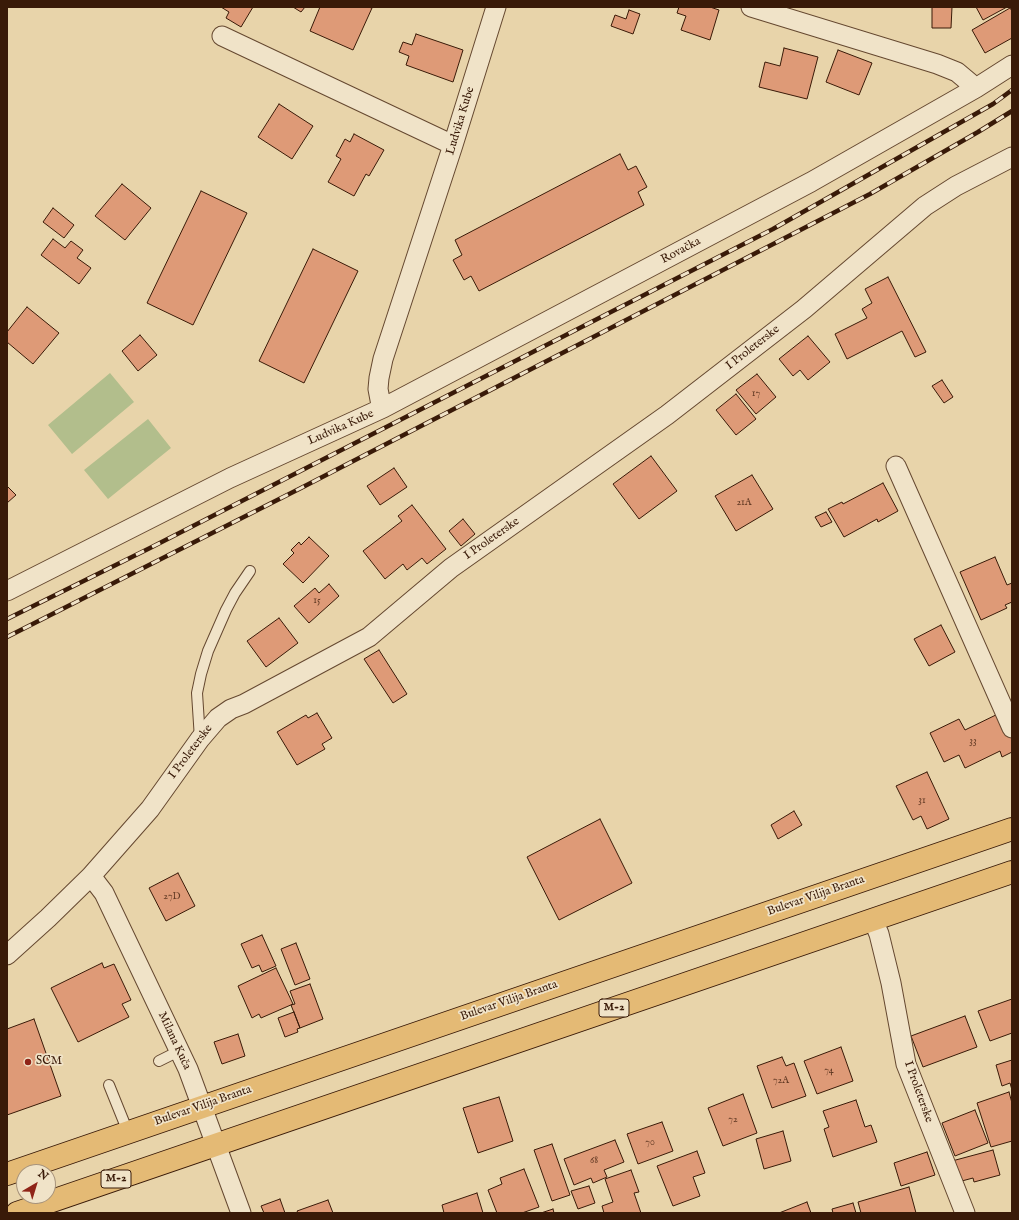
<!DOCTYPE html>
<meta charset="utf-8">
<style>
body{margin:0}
#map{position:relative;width:1019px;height:1220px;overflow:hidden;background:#e8d4aa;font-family:"IM FELL English",serif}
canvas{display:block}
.frame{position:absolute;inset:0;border:8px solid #391a08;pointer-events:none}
.north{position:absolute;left:16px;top:1164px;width:40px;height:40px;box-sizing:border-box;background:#f0e3c8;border:1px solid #a7937b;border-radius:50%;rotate:38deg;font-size:11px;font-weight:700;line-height:16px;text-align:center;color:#391a08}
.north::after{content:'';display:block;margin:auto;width:14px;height:18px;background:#8f2418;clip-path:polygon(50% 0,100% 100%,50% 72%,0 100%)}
</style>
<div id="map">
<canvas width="1019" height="1220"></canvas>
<div class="frame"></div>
<div class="north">N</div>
</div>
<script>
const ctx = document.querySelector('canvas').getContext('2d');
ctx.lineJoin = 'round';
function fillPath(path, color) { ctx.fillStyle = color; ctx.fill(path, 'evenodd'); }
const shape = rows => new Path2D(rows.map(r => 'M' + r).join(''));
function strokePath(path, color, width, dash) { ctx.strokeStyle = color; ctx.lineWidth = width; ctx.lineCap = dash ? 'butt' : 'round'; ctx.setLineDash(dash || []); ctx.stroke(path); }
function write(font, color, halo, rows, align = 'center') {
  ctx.font = font + ' "IM FELL English",serif'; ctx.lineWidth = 3.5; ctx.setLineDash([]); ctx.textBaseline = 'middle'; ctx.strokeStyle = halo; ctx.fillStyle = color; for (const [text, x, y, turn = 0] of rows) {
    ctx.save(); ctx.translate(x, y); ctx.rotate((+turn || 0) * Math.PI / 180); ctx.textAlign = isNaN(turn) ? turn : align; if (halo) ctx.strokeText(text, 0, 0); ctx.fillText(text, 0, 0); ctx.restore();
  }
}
const green = shape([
 [110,373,134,402,72,454,48,425],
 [148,419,171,448,108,499,84,470]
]);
const building = shape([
 [221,7,253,7,241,27,226,18,229,12,221,7],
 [293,7,305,7,301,12,293,7],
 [320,7,368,7,372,8,353,50,310,31,320,7],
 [679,7,710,7,719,10,710,40,681,30,686,16,677,13,679,7],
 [932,7,952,7,951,28,932,28,932,7],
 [976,7,1007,7,983,20,976,7],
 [1010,8,1012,11,1012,38,985,53,972,30,1010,8],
 [629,10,640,14,633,34,611,26,615,15,626,19,629,10],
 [416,34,463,50,453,82,406,65,409,56,399,52,403,42,412,45,416,34],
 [784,48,818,57,807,99,759,87,765,62,780,66,784,48],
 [838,50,872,63,859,95,826,82,838,50],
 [279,104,313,126,292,159,258,137,279,104],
 [354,134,384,150,369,176,366,174,354,196,328,182,341,159,336,156,345,139,350,142,354,134],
 [620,154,628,170,636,166,647,187,638,192,644,205,479,291,471,276,464,280,453,260,462,255,455,240,620,154],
 [122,184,151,208,125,240,95,216,122,184],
 [201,191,247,213,193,325,147,303,201,191],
 [53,208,74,225,64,238,43,222,53,208],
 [53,239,65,248,71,241,83,250,77,258,91,268,79,284,41,255,53,239],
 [313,249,358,271,304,383,259,361,313,249],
 [888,277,926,352,915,357,902,331,847,359,835,334,867,318,862,309,872,303,865,289,888,277],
 [27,307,59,333,33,364,7,342,7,332,27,307],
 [140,335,157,355,138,371,122,351,140,335],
 [808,336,830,362,808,380,800,370,793,376,779,359,808,336],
 [757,374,776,397,756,414,736,390,757,374],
 [942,380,953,397,944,403,932,386,942,380],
 [736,394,756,419,736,435,716,410,736,394],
 [651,456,677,491,639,519,613,484,651,456],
 [394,468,407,487,380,505,367,486,394,468],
 [752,475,773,509,736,531,715,496,752,475],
 [883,483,898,511,878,522,877,519,844,537,828,509,842,502,843,504,883,483],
 [7,486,16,495,7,503,7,486],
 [412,505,446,549,427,564,422,558,407,570,403,564,385,579,363,551,402,521,398,516,412,505],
 [826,512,832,522,821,527,815,517,826,512],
 [463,519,475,534,461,546,449,531,463,519],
 [309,537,329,556,303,583,283,564,294,553,291,550,299,542,301,545,309,537],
 [995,557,1007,585,1012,583,1012,602,1005,605,1007,608,981,620,960,572,995,557],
 [329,584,339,596,309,623,294,606,315,588,319,593,329,584],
 [279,618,298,643,266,667,247,641,279,618],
 [941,625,955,652,929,666,914,639,941,625],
 [379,650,407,694,393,703,364,659,379,650],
 [1002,712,1012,733,1012,752,1002,757,1000,751,965,768,959,755,944,762,930,733,959,719,965,730,1002,712],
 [317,713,332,738,322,744,325,749,297,765,277,732,306,715,308,718,317,713],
 [927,772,949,819,927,829,921,816,913,820,896,786,927,772],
 [794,811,802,825,778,839,771,825,794,811],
 [600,819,632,883,559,920,527,857,600,819],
 [178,873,195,906,166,921,149,888,178,873],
 [262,935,276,966,262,972,259,965,252,968,241,944,262,935],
 [296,943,310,979,295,985,281,949,296,943],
 [102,963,104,968,114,964,131,1000,122,1004,129,1017,78,1042,51,988,102,963],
 [276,968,293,1004,261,1018,259,1014,252,1018,238,986,276,968],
 [310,984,323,1019,300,1028,291,1005,295,1004,290,991,310,984],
 [1012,999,1012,1033,990,1041,978,1011,1012,999],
 [294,1012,300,1028,297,1029,298,1032,285,1037,278,1018,294,1012],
 [965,1016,977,1047,923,1067,911,1036,965,1016],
 [34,1019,61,1096,7,1115,7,1029,34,1019],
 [238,1034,245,1056,222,1064,214,1042,238,1034],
 [841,1047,853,1081,817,1094,804,1061,841,1047],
 [782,1057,786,1066,794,1063,806,1096,772,1108,757,1066,782,1057],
 [1012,1060,1012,1090,1010,1083,1002,1086,996,1065,1012,1060],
 [1009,1092,1012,1103,1012,1141,991,1147,977,1103,1009,1092],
 [743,1094,757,1133,723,1146,708,1108,743,1094],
 [499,1097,513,1141,478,1153,463,1108,499,1097],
 [856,1100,865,1127,871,1125,877,1142,833,1157,824,1129,829,1127,823,1111,856,1100],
 [975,1110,988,1143,955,1156,942,1123,975,1110],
 [662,1122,673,1151,638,1164,627,1134,662,1122],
 [783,1131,791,1161,764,1169,756,1139,783,1131],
 [615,1140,624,1162,604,1170,607,1177,593,1183,591,1178,574,1185,564,1159,615,1140],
 [552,1144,570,1195,552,1201,534,1150,552,1144],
 [993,1150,1000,1175,974,1182,973,1178,958,1182,952,1161,993,1150],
 [697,1151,705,1173,693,1177,700,1196,673,1206,657,1166,697,1151],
 [927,1152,935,1175,901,1186,894,1163,927,1152],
 [524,1169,539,1207,522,1213,497,1213,488,1190,502,1184,500,1178,524,1169],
 [631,1170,639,1192,634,1193,641,1213,604,1213,602,1206,613,1202,605,1179,631,1170],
 [589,1186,595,1203,578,1209,571,1191,589,1186],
 [909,1187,916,1213,861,1213,858,1202,909,1187],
 [477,1193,483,1213,444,1213,442,1205,477,1193],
 [280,1199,285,1213,264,1213,261,1206,280,1199],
 [328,1200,333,1213,298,1213,297,1211,328,1200],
 [807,1202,811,1213,779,1213,807,1202],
 [853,1203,856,1213,833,1213,832,1209,853,1203],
 [553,1209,554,1213,541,1213,553,1209]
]);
const lane = shape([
 [200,739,197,693,201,674,208,651,226,610,235,593,250,571],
 [159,1061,179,1051],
 [109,1085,128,1132]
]);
const street = shape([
 [751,7,937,64,957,72,976,88],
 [222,36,453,145],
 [383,408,381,405,378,389,379,378,383,359,453,145,496,7],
 [896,466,1012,728],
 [7,591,230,478,383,408,811,182,976,88,1012,65],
 [91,876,104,893,188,1069,241,1213],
 [873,920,879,934,891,983,906,1064,965,1213],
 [7,955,48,918,91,876,150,809,200,739,218,718,231,709,244,704,369,637,451,568,667,415,804,309,925,206,956,186,1012,157]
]);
const primary = shape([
 [7,1174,1012,829],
 [17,1213,1012,872]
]);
const rail = shape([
 [7,619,150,548,773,229,993,104,1012,90],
 [7,637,301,488,870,194,978,132,1012,111]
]);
const markers = [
 [28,1062,4,"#8f2418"]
];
const numberNames = [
 ["17",756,394],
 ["21A",744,503],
 ["15",317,601],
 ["33",973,742],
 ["31",922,801],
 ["27D",172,897],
 ["74",829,1071],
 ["72A",781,1081],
 ["72",733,1120],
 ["70",650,1143],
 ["68",594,1161]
];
const shields = [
 [614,1008,30],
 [116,1179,30]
];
const shieldNames = [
 ["M-2",614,1008],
 ["M-2",116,1179]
];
const streetNames = [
 ["Ludvika Kube",461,121,-73],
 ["Rovačka",681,251,-28],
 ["I Proleterske",753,348,-38],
 ["Ludvika Kube",341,428,-24],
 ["I Proleterske",492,539,-35],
 ["I Proleterske",191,752,-53],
 ["Bulevar Vilija Branta",816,896,-19],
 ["Bulevar Vilija Branta",509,1001,-19],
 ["Milana Kuča",174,1041,65],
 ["I Proleterske",918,1092,70],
 ["Bulevar Vilija Branta",203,1106,-19]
];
const poiNames = [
 ["SCM",36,1062]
];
fillPath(green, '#b2be8c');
fillPath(building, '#de9a77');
strokePath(building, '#391a08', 1);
strokePath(lane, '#654830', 12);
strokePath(street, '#654830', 21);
strokePath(primary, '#391a08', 24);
strokePath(lane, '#f0e3c8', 10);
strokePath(street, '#f0e3c8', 19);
strokePath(primary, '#e4ba75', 22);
strokePath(rail, '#391a08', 4.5);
strokePath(rail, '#f0e3c8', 3, [9]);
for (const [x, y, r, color] of markers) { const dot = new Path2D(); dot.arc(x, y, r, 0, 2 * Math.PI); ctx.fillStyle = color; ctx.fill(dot); strokePath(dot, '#f0e3c8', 1.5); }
write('10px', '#623a24', null, numberNames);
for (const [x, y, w] of shields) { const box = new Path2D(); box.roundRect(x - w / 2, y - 9, w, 18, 3); ctx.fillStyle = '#f0e3c8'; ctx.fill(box); strokePath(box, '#391a08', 1); }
write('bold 11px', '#391a08', null, shieldNames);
write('12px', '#391a08', '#f0e3c8', streetNames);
write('12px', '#391a08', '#f0e3c8', poiNames, 'left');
</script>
